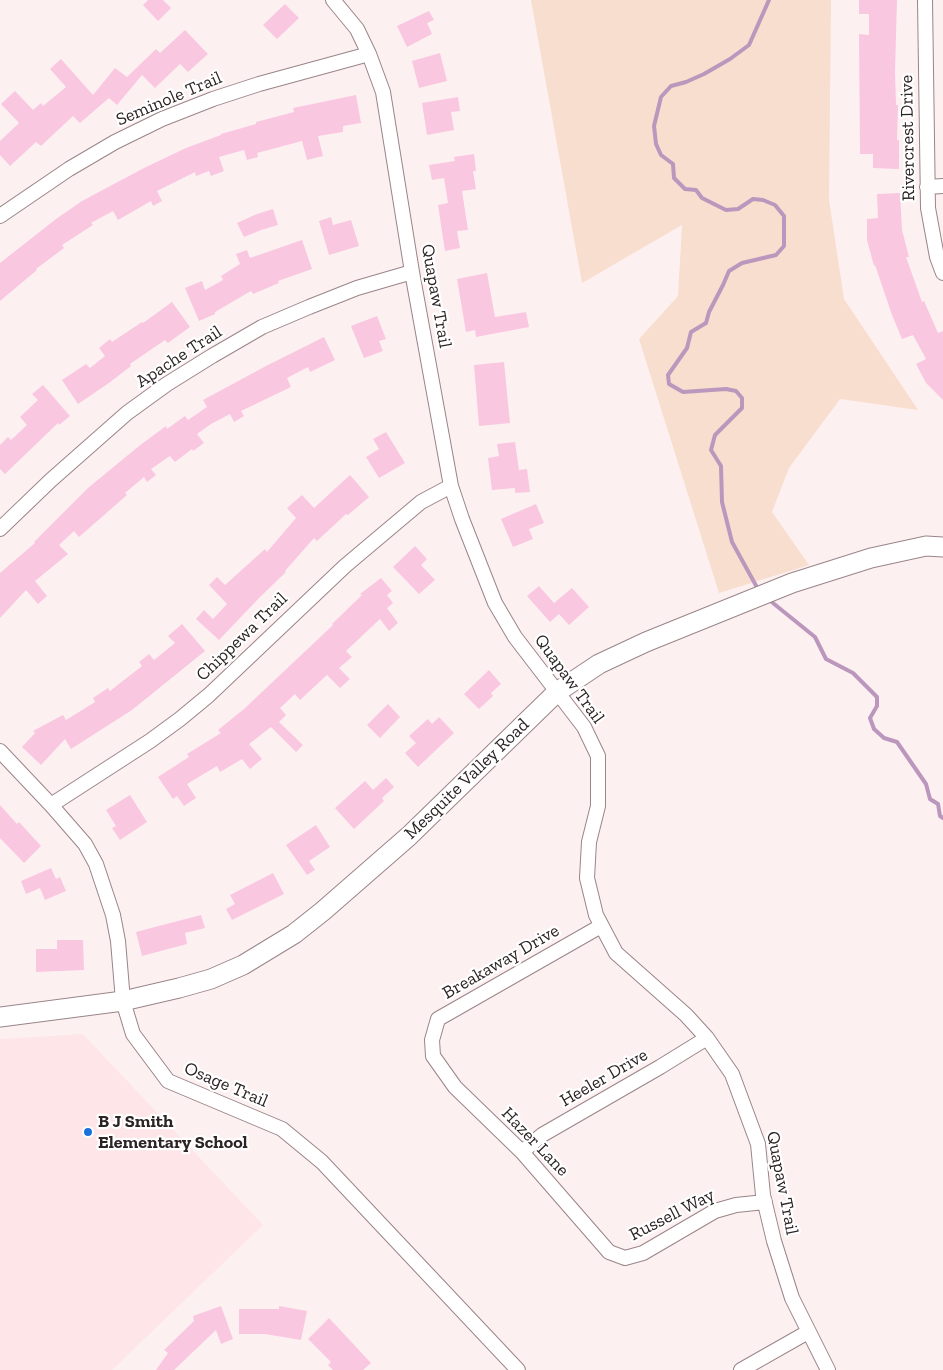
<!DOCTYPE html>
<style>
body{margin:0}
canvas{display:block;background:#fdf0f1}
</style>
<canvas width="943" height="1370"></canvas>
<script>
const ctx = document.querySelector('canvas').getContext('2d');
ctx.lineJoin = 'round';
function fillPath(path, color) { ctx.fillStyle = color; ctx.fill(path, 'evenodd'); }
const shape = rows => new Path2D(rows.map(r => 'M' + r).join(''));
function strokePath(path, color, width, dash) { ctx.strokeStyle = color; ctx.lineWidth = width; ctx.lineCap = dash ? 'butt' : 'round'; ctx.setLineDash(dash || []); ctx.stroke(path); }
function write(font, color, halo, rows, align = 'center') {
  ctx.font = font + ' "Zilla Slab",serif'; ctx.lineWidth = 4.5; ctx.setLineDash([]); ctx.textBaseline = 'middle'; ctx.strokeStyle = halo; ctx.fillStyle = color; for (const [text, x, y, turn = 0] of rows) {
    ctx.save(); ctx.translate(x, y); ctx.rotate((+turn || 0) * Math.PI / 180); ctx.textAlign = isNaN(turn) ? turn : align; if (halo) ctx.strokeText(text, 0, 0); ctx.fillText(text, 0, 0); ctx.restore();
  }
}
const built = shape([
 [83,1034,263,1225,112,1370,0,1370,0,1039]
]);
const green = shape([
 [531,0,831,0,829,200,844,299,918,410,840,399,789,468,772,512,809,565,719,593,639,339,678,296,682,225,582,283]
]);
const stream = shape([
 [759,591,732,542,722,502,721,466,711,450,715,435,742,408,742,398,736,391,726,389,683,392,669,384,668,375,687,348,691,332,706,323,709,312,723,285,729,271,742,263,776,255,784,246,784,216,775,205,763,200,753,199,738,209,726,210,702,198,696,190,685,189,674,178,673,164,661,155,656,144,654,126,661,97,671,86,686,82,704,74,730,59,749,45,769,0],
 [768,599,815,637,826,659,853,673,877,697,877,706,870,718,874,729,884,738,897,742,926,784,930,799,938,804,940,816,943,818]
]);
const building = shape([
 [148,0,163,0,171,8,158,21,143,5],
 [859,0,897,0,895,72,896,105,898,105,897,140,899,140,899,169,873,168,873,154,860,154,859,34,869,35,869,14,859,14],
 [285,4,299,18,277,39,263,25],
 [429,11,434,20,427,23,432,34,407,47,397,26],
 [185,30,208,54,188,72,180,64,155,88,142,75,117,105,109,98,80,123,73,116,41,146,36,142,10,166,0,155,0,141,19,123,1,104,15,91,33,110,41,103,43,106,66,87,50,69,61,59,93,95,115,68,127,77,156,49,160,53],
 [440,53,447,81,419,88,412,61],
 [356,95,361,123,343,126,343,132,318,136,323,156,307,160,302,141,257,153,258,157,247,160,244,150,219,157,224,171,211,176,209,171,196,176,195,172,157,191,162,201,153,206,151,201,118,220,113,211,91,223,93,225,62,245,64,248,36,269,37,270,0,301,0,263,56,219,82,201,144,168,186,148,221,135,221,134,256,124,256,122,294,112,293,108],
 [458,97,460,111,451,112,454,130,427,135,422,103],
 [474,154,476,171,473,171,476,189,462,191,468,230,457,231,460,248,445,251,438,205,448,203,444,178,432,180,429,165,455,161,454,157],
 [900,193,902,230,909,257,906,257,922,302,924,301,938,333,943,331,943,400,926,383,916,364,926,359,913,335,902,339,892,315,875,265,874,266,867,240,867,219,878,218,877,194],
 [273,209,278,225,261,230,244,237,237,223,257,214],
 [331,217,333,225,351,220,359,246,329,255,319,221],
 [302,240,312,269,278,281,279,283,253,294,251,291,215,312,215,314,199,321,185,288,202,281,205,290,223,280,221,276,240,264,236,254,247,250,250,258],
 [487,273,495,317,526,312,529,327,476,337,475,330,466,332,457,279],
 [172,302,190,327,168,343,165,340,130,364,131,366,109,383,78,404,62,380,86,364,90,368,105,356,99,348,110,339,112,342,142,322,143,323],
 [377,316,386,339,379,341,383,351,364,358,351,326],
 [324,337,335,360,310,372,308,367,287,378,291,387,241,411,244,416,234,422,230,414,211,424,197,434,204,443,193,451,192,449,175,462,170,456,151,469,156,475,147,482,144,477,125,493,127,495,79,537,74,531,59,545,68,554,35,581,47,596,38,604,26,590,0,618,0,573,35,543,34,542,88,488,139,446,166,426,167,429,185,416,188,420,207,407,203,400,266,366],
 [504,362,510,423,479,426,474,365],
 [43,385,70,416,59,425,58,423,5,474,0,469,0,445,8,437,11,440,27,425,20,417,38,400,32,394],
 [386,432,405,463,379,478,366,457,379,449,373,439],
 [515,442,519,470,527,469,530,492,515,493,515,488,492,490,488,458,499,456,497,444],
 [350,475,369,497,348,515,346,514,317,541,314,538,285,571,286,572,261,596,219,640,196,619,204,610,213,619,227,604,209,585,217,577,225,585,265,549,267,552,296,518,287,508,302,495,314,508],
 [536,504,544,523,529,529,533,539,513,547,501,519],
 [415,546,427,559,421,565,435,580,419,594,393,567],
 [381,578,392,591,387,595,393,603,387,608,398,623,389,631,380,619,346,651,352,657,339,668,350,679,340,688,327,675,300,700,295,694,280,708,286,715,279,722,303,745,296,752,271,727,249,744,262,759,250,769,242,759,220,772,217,766,187,784,196,798,184,806,177,796,173,799,158,777,189,757,187,754,221,733,218,730,244,709,333,625,332,624,362,595,360,594],
 [539,586,554,603,572,588,589,607,569,625,559,614,550,622,527,596],
 [182,624,205,651,132,710,71,749,65,739,41,765,22,747,35,733,33,731,63,715,66,720,95,702,93,698,108,688,110,691,142,666,139,662,149,654,154,660,175,643,168,636],
 [489,670,501,684,491,693,493,696,479,709,464,694],
 [388,704,400,717,380,738,367,725],
 [439,717,454,733,418,767,405,753,416,743,409,736,428,719,432,724],
 [386,778,394,787,382,798,384,801,354,829,335,808,365,781,373,790],
 [130,795,147,822,120,840,112,828,116,826,106,810],
 [0,805,17,824,19,822,41,846,24,863,0,838],
 [316,825,330,847,309,861,315,870,307,875,286,845],
 [51,868,56,879,60,877,66,891,45,900,40,888,26,894,21,881],
 [273,873,284,894,232,920,226,909,235,904,230,895],
 [201,915,205,928,185,933,187,944,142,956,136,932],
 [57,940,83,940,84,970,36,972,36,949,57,949],
 [221,1306,233,1339,221,1344,216,1330,174,1370,156,1370,168,1353,164,1350,194,1321,193,1316],
 [279,1306,307,1311,301,1340,265,1334,239,1334,239,1309,279,1309],
 [329,1318,371,1363,363,1370,333,1370,328,1365,331,1362,308,1339]
]);
const street = shape([
 [333,0,357,29,369,54,383,92,412,272,451,486,462,519,495,603,515,637,584,727,598,756,598,806,589,842,587,878,596,915,616,953,686,1015,707,1038,732,1074,758,1144,763,1195,774,1241,792,1298,828,1370],
 [925,0,928,208,937,257,943,273],
 [927,187,943,186],
 [0,216,69,169,115,142,162,119,213,99,259,84,369,54],
 [0,529,51,480,127,413,167,384,212,356,262,327,309,307,357,288,412,272],
 [0,751,51,805,85,844,96,864,113,915,118,941,123,1001,133,1034,168,1081,282,1129,322,1162,518,1370],
 [51,805,150,741,180,719,209,695,345,566,421,502,451,486],
 [601,926,438,1019,432,1040,433,1056,455,1087,522,1152,609,1252,625,1258,643,1253,715,1211,736,1205,765,1202],
 [522,1152,542,1135,660,1067,707,1038],
 [741,1370,808,1332]
]);
const secondary = shape([
 [0,1017,123,1001,179,988,211,979,243,965,294,934,323,911,409,836,557,692,599,664,646,642,792,583,871,558,926,546,943,547]
]);
const markers = [
 [88,1132,5,"#1b72dc"]
];
const streetNames = [
 ["Seminole Trail",169,99,-23],
 ["Rivercrest Drive",908,138,-91],
 ["Quapaw Trail",436,296,80],
 ["Apache Trail",179,357,-33],
 ["Chippewa Trail",242,637,-44],
 ["Quapaw Trail",569,679,54],
 ["Mesquite Valley Road",467,779,-44],
 ["Breakaway Drive",501,962,-30],
 ["Heeler Drive",604,1078,-30],
 ["Osage Trail",226,1085,23],
 ["Hazer Lane",535,1142,46],
 ["Quapaw Trail",782,1183,79],
 ["Russell Way",672,1215,-27]
];
const poiNames = [
 ["B J Smith",98,1122],
 ["Elementary School",98,1143]
];
fillPath(built, '#fee5e8');
fillPath(green, '#f8dece');
strokePath(stream, '#bc97bd', 4);
fillPath(building, '#fac7e1');
strokePath(street, '#9a8588', 16);
strokePath(secondary, '#9a8588', 21);
strokePath(street, '#fff', 14);
strokePath(secondary, '#fff', 19);
for (const [x, y, r, color] of markers) { const dot = new Path2D(); dot.arc(x, y, r, 0, 2 * Math.PI); ctx.fillStyle = color; ctx.fill(dot); strokePath(dot, '#fff', 2); }
write('18px', '#2b2324', '#fff', streetNames);
write('bold 18px', '#2b2324', '#fff', poiNames, 'left');
</script>
